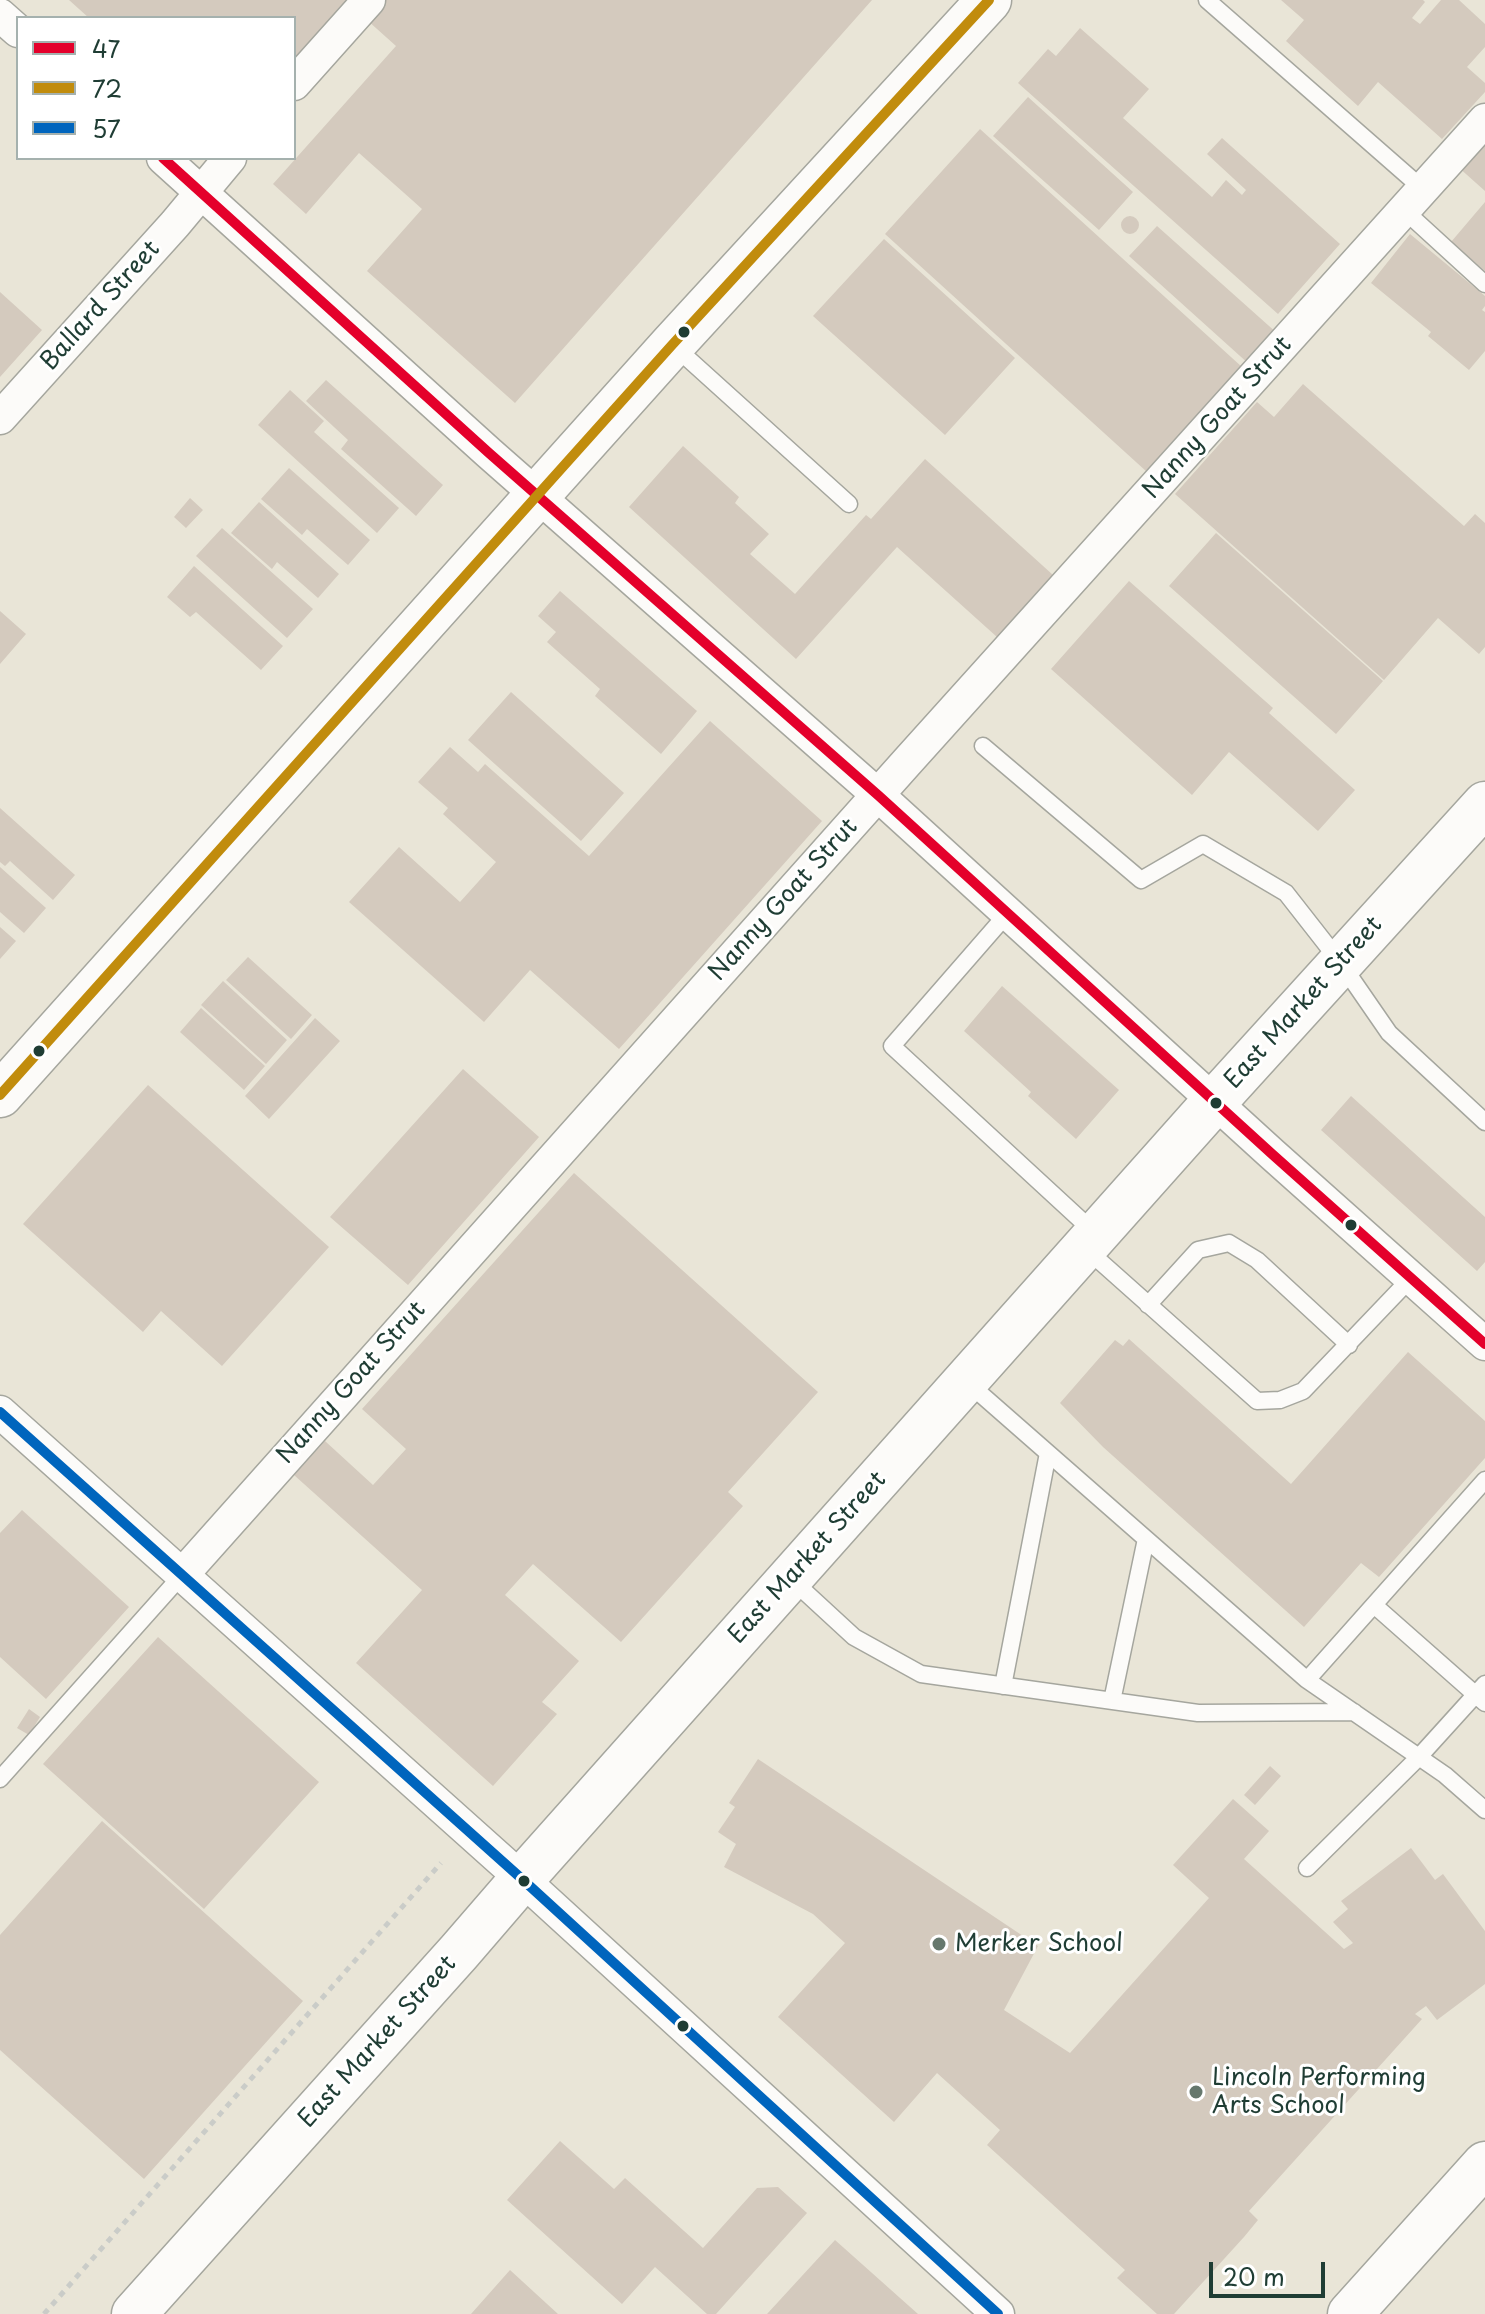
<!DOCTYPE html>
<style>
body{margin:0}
#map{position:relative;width:1485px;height:2314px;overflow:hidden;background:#e9e5d7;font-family:"Playpen Sans",sans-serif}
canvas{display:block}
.legend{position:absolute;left:16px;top:16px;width:280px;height:144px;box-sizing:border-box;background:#fff;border:2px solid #a5b1ae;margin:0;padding:10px 14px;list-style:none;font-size:24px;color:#1f3d34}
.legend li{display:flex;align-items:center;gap:16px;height:40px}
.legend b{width:40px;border:2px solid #a5b1ae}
.scale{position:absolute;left:1209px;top:2262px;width:116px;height:36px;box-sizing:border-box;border:4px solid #1f3d34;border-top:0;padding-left:10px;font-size:24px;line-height:28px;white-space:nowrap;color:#1f3d34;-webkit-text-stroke:6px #fff;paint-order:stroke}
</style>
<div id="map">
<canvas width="1485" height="2314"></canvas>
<ul class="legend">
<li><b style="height:10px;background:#e4002b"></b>47</li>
<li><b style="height:10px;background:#c18c0d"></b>72</li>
<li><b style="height:10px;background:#0065bd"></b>57</li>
</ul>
<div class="scale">20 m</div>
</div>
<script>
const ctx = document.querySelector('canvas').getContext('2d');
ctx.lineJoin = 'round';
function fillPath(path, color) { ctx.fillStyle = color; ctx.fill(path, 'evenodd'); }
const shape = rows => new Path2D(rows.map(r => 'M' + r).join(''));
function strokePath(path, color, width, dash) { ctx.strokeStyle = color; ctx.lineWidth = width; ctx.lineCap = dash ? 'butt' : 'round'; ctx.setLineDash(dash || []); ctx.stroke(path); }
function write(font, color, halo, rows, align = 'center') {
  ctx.font = font + ' "Playpen Sans",sans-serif'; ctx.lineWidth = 6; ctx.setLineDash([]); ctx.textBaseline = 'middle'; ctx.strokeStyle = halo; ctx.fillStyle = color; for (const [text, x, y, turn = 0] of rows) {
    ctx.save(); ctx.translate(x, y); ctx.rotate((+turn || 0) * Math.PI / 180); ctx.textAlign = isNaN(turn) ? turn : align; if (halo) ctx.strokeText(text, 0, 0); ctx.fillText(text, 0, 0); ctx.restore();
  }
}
const building = shape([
 [69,0,347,0,294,59,294,18,89,18],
 [384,0,872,0,515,403,367,271,422,209,412,200,359,153,306,214,273,184,396,46,367,20],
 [1281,0,1423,0,1425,2,1412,18,1420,24,1441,0,1459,0,1485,24,1485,47,1467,67,1485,83,1485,92,1442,139,1378,82,1358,106,1286,41,1304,20],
 [1080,28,1149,89,1123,118,1212,197,1226,180,1242,195,1246,190,1207,154,1222,138,1340,244,1278,314,1018,83,1048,49,1056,56],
 [1028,97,1133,192,1099,230,993,136],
 [980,129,1242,367,1147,472,885,234],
 [1485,134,1485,191,1457,166],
 [1485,202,1485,271,1451,242],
 '1121 225a9 9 0 1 1 18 0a9 9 0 1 1-18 0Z',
 [1157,226,1278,334,1250,365,1129,256],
 [1410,234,1485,296,1485,306,1482,310,1485,312,1485,351,1469,370,1428,336,1431,332,1371,283],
 [884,239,1015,358,945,435,813,316],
 [0,292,42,330,0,377],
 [326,380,443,485,416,516,341,449,348,440,306,401],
 [1303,384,1464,526,1475,514,1485,523,1485,647,1479,654,1438,618,1384,680,1175,494,1257,402,1274,417],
 [290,390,324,421,314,432,399,508,377,533,258,425],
 [683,446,739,497,735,503,769,534,750,554,795,594,866,515,871,519,925,459,1053,575,997,637,897,547,796,659,629,507],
 [289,468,370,540,348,565,307,529,302,535,261,499],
 [190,498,203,510,186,528,174,517],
 [259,502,339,574,318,598,277,562,272,569,231,533],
 [222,528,313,609,287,638,196,556],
 [1216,533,1383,681,1336,734,1169,586],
 [194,566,283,646,261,670,196,612,190,617,167,597],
 [1129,581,1273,708,1269,713,1355,790,1318,831,1229,752,1192,795,1051,669],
 [560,591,697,711,661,754,595,696,600,689,547,642,556,632,538,616],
 [0,611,26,634,0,664],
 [511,692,624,793,581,841,468,740],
 [710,721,822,821,619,1049,530,970,484,1022,349,902,399,847,460,902,496,862,443,814,448,808,418,782,450,747,478,772,485,764,589,856],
 [0,808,75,875,53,900,10,861,5,866,0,862],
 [0,867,46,908,24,933,0,912],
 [0,927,16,941,0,959],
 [248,957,312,1015,291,1039,226,980],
 [223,981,287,1040,266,1064,201,1005],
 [1002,986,1119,1090,1076,1139,1028,1096,1031,1092,964,1031],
 [201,1008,265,1066,244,1090,180,1032],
 [315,1018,340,1041,269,1119,245,1096],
 [463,1069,539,1137,408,1285,330,1217],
 [148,1085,329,1247,222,1366,161,1311,143,1332,23,1224],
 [1351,1096,1485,1217,1485,1262,1477,1271,1321,1130],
 [574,1173,818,1392,728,1492,743,1506,621,1642,533,1564,505,1595,579,1661,542,1702,557,1714,493,1786,356,1663,422,1590,294,1475,325,1441,373,1485,406,1449,362,1409],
 [1129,1339,1291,1484,1408,1352,1485,1421,1485,1458,1379,1577,1361,1563,1304,1627,1103,1447,1060,1403,1115,1340,1123,1346],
 [22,1510,129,1607,46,1699,0,1657,0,1533],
 [158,1637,319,1782,204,1909,43,1764],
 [29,1709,40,1717,29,1735,17,1728],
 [758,1759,1038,1946,1004,2010,1070,2053,1209,1898,1173,1865,1233,1799,1269,1831,1244,1859,1344,1949,1353,1943,1333,1922,1348,1909,1341,1901,1411,1848,1435,1880,1443,1874,1485,1931,1485,1984,1437,2020,1426,2006,1415,2014,1422,2019,1249,2211,1258,2220,1244,2237,1174,2314,1157,2314,1117,2278,1125,2270,987,2145,1000,2130,937,2073,894,2122,778,2017,845,1943,813,1914,724,1867,736,1844,718,1832,735,1807,729,1803],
 [1270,1766,1281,1776,1255,1805,1244,1795],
 [102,1821,303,2001,144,2179,0,2050,0,1935],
 [560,2141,614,2189,625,2178,703,2248,757,2188,778,2187,807,2213,716,2314,707,2314,655,2267,622,2304,507,2200],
 [835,2240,918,2314,767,2314],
 [510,2270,558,2314,471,2314]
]);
const path = shape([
 [44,2314,441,1863]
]);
const lane = shape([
 [1207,0,1424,190],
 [1405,211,1485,284],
 [674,346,849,504],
 [983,746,1141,880,1203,844,1286,893,1340,962,1389,1033,1485,1122],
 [1007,914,892,1046,1096,1234],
 [1085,1248,1257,1401,1280,1400,1303,1391,1411,1278],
 [1148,1305,1198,1250,1229,1243,1257,1260,1349,1345],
 [967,1382,1307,1680,1445,1775,1485,1810],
 [791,1579,854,1637,921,1674,1198,1713,1354,1712],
 [1374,1605,1485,1703],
 [1307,1680,1485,1480],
 [1003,1686,1048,1453],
 [1112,1701,1146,1539],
 [0,1779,182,1575],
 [1307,1868,1418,1758,1485,1684]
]);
const street = shape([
 [0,15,18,31],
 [294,84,369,0],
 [163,158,489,453,879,796,1272,1154,1485,1344],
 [0,418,175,224,230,158],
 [0,1412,522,1879,998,2314],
 [182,1575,907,762,1485,120]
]);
const secondary = shape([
 [0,1095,672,345,989,0]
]);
const primary = shape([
 [134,2314,459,1952,522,1879,1215,1101,1485,804],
 [1350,2314,1485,2164]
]);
const bus1 = shape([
 [163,158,489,453,879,796,1272,1154,1485,1344]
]);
const bus2 = shape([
 [0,1095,672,345,989,0]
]);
const bus3 = shape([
 [0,1412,522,1879,998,2314]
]);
const markers = [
 [684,332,7,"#1f3d34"],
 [39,1051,7,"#1f3d34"],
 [1216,1103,7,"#1f3d34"],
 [1351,1225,7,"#1f3d34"],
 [524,1881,7,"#1f3d34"],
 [939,1944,8,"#66786d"],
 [683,2026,7,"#1f3d34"],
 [1196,2092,8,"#66786d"]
];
const streetNames = [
 ["Ballard Street",101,306,-48],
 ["Nanny Goat Strut",1218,418,-48],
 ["Nanny Goat Strut",784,900,-48],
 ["East Market Street",1304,1003,-48],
 ["Nanny Goat Strut",352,1383,-48],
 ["East Market Street",808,1558,-48],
 ["East Market Street",378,2042,-48]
];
const poiNames = [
 ["Merker School",955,1944],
 ["Lincoln Performing",1212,2078],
 ["Arts School",1212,2106]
];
fillPath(building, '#d4cabe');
strokePath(lane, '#a5a69e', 19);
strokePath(street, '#a5a69e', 35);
strokePath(secondary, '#a5a69e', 47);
strokePath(primary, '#a5a69e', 47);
strokePath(path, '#caccc8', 5, [6, 6]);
strokePath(lane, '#fcfbf9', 16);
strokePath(street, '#fcfbf9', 32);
strokePath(secondary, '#fcfbf9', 44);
strokePath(primary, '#fcfbf9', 44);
strokePath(bus1, '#e4002b', 10);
strokePath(bus2, '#c18c0d', 10);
strokePath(bus3, '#0065bd', 10);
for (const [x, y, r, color] of markers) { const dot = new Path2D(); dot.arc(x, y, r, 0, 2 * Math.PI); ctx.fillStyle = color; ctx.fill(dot); strokePath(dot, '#fff', 3); }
write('24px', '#1f3d34', '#fff', streetNames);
write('24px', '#1f3d34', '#fff', poiNames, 'left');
</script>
